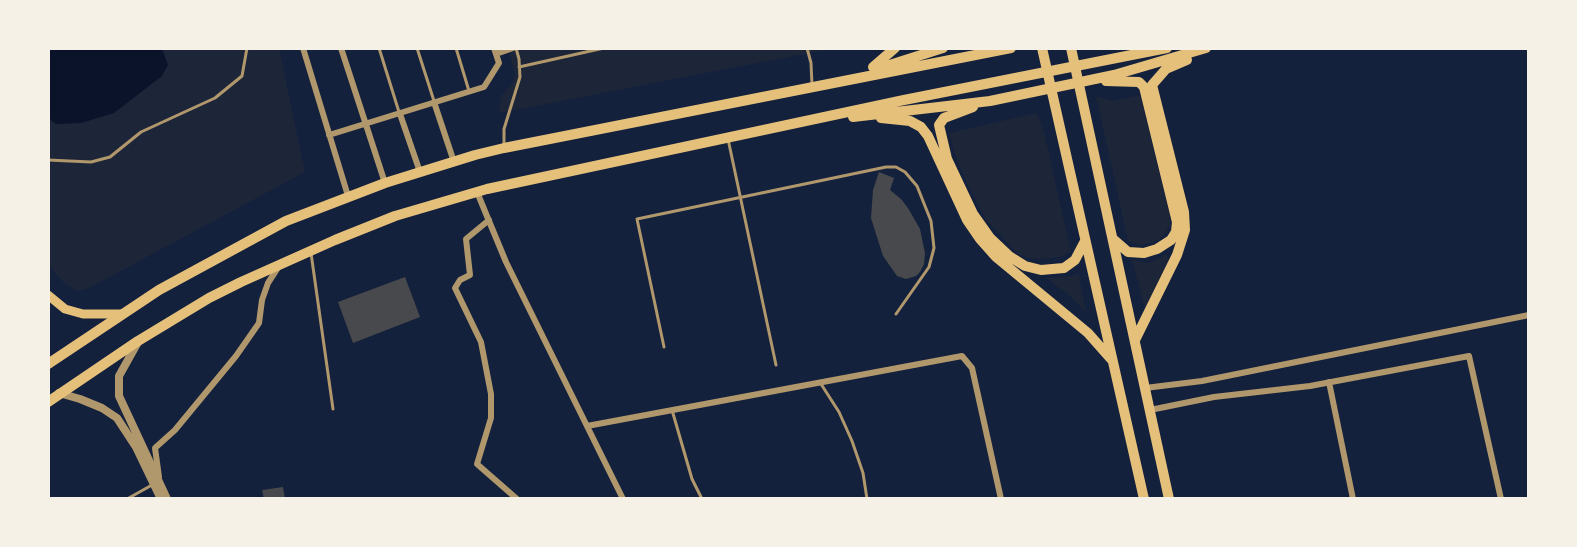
<!DOCTYPE html>
<style>
body{margin:0}
#map{position:relative;width:1577px;height:547px;overflow:hidden;background:#14213d;font-family:"Roboto Condensed",sans-serif}
canvas{display:block}
.frame{position:absolute;inset:0;border:50px solid #f6f1e7;pointer-events:none}
</style>
<div id="map">
<canvas width="1577" height="547"></canvas>
<div class="frame"></div>
</div>
<script>
const ctx = document.querySelector('canvas').getContext('2d');
ctx.lineJoin = 'round';
function fillPath(path, color) { ctx.fillStyle = color; ctx.fill(path, 'evenodd'); }
const shape = rows => new Path2D(rows.map(r => 'M' + r).join(''));
function strokePath(path, color, width, dash) { ctx.strokeStyle = color; ctx.lineWidth = width; ctx.lineCap = dash ? 'butt' : 'round'; ctx.setLineDash(dash || []); ctx.stroke(path); }
const green = shape([
 [48,48,279,48,305,172,89,288,77,291,64,283,48,265],
 [508,48,835,48,499,113,501,96,513,83,515,75],
 [1140,95,1170,216,1170,225,1164,235,1154,243,1139,245,1128,241,1096,96,1113,101],
 [1037,113,1044,132,1071,252,1060,257,1039,259,1027,258,1018,254,986,220,966,182,954,151,949,133],
 [1164,255,1167,255,1168,261,1145,309,1132,259,1146,263,1154,261],
 [1078,273,1079,275,1086,313,1069,295,1046,278,1073,276]
]);
const water = shape([
 [48,48,162,48,168,65,162,76,114,113,81,123,56,124,48,118]
]);
const building = shape([
 [879,172,894,178,890,190,901,199,908,208,920,229,925,253,924,264,920,272,916,276,906,279,897,276,883,256,871,218,873,190],
 [405,277,420,317,353,343,338,302],
 [283,487,285,499,264,499,262,490]
]);
const service = shape([
 [379,48,399,112],
 [417,48,434,101],
 [456,48,469,91],
 [807,48,811,63,812,85],
 [519,67,604,48],
 [728,139,776,365],
 [504,145,504,129,520,77,519,59,516,48],
 [48,160,91,162,110,157,141,132,215,98,242,76,247,48],
 [311,253,333,409],
 [664,347,637,219,886,167,896,167,905,172,917,186,931,221,934,248,929,267,896,314],
 [821,384,839,412,852,441,863,473,867,499],
 [672,410,692,479,702,499],
 [127,499,152,485]
]);
const minor = shape([
 [303,48,348,196],
 [341,48,385,183],
 [496,54,513,48],
 [434,102,454,162],
 [400,114,420,172],
 [329,135,484,87,499,63,494,48],
 [477,192,506,262,623,499],
 [489,220,466,239,470,275,460,280,455,288,481,342,491,394,491,418,477,464,517,499],
 [1329,382,1353,499],
 [1145,388,1202,381,1529,315],
 [1150,410,1214,397,1310,386,1469,356,1501,499],
 [587,426,962,356,972,368,1001,499],
 [159,477,155,448,175,430,236,356,259,323,262,300,268,283,279,266]
]);
const tertiary = shape([
 [138,342,119,376,119,396,167,499],
 [59,393,80,399,102,408,117,418,136,447,161,499]
]);
const secondary = shape([
 [48,295,65,309,83,314,123,314]
]);
const trunk = shape([
 [1042,48,1144,499],
 [1071,48,1169,499],
 [873,67,895,48],
 [877,69,943,48],
 [1106,81,1139,82,1144,87,1177,222,1176,232,1171,240,1157,249,1144,253,1128,252,1113,239],
 [973,107,944,118,939,125,947,159,973,214,990,238,1009,256,1025,266,1041,270,1064,268,1075,260,1085,241],
 [853,117,990,101,1114,75,1206,48],
 [881,118,910,121,921,127,928,136,967,220,980,239,996,257,1088,333,1111,359],
 [1135,340,1177,255,1185,230,1184,212,1152,85,1166,69,1187,60],
 [48,364,159,290,286,221,385,183,475,155,504,148,1011,48],
 [48,402,138,341,209,298,241,282,335,240,395,216,487,189,904,100,1167,48]
]);
fillPath(green, '#1d2539');
fillPath(water, '#0b132b');
fillPath(building, '#48494c');
strokePath(service, '#b1986c', 3);
strokePath(minor, '#b1986c', 6);
strokePath(tertiary, '#b1986c', 8);
strokePath(secondary, '#e5c07b', 9);
strokePath(trunk, '#e5c07b', 10);
</script>
